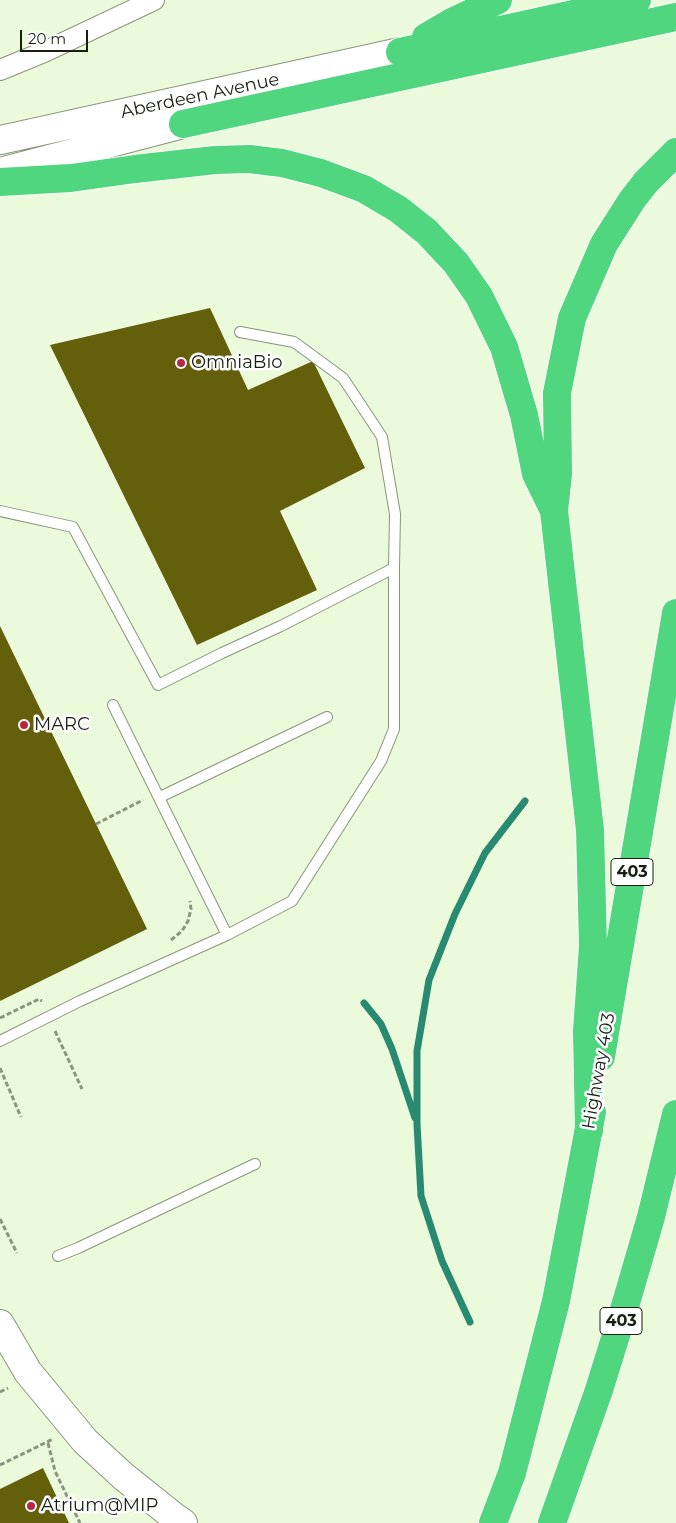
<!DOCTYPE html>
<style>
body{margin:0}
#map{position:relative;width:676px;height:1523px;overflow:hidden;background:#ebfadb;font-family:Montserrat,sans-serif}
canvas{display:block}
.scale{position:absolute;left:20px;top:30px;width:68px;height:22px;box-sizing:border-box;border:2px solid #191e13;border-top:0;padding-left:6px;font-size:15px;line-height:18px;white-space:nowrap;color:#191e13;-webkit-text-stroke:4px #fff;paint-order:stroke}
</style>
<div id="map">
<canvas width="676" height="1523"></canvas>
<div class="scale">20 m</div>
</div>
<script>
const ctx = document.querySelector('canvas').getContext('2d');
ctx.lineJoin = 'round';
const shape = rows => new Path2D(rows.map(r => 'M' + r).join(''));
function strokePath(path, color, width, dash) { ctx.strokeStyle = color; ctx.lineWidth = width; ctx.lineCap = dash ? 'butt' : 'round'; ctx.setLineDash(dash || []); ctx.stroke(path); }
function fillPath(path, color) { ctx.fillStyle = color; ctx.fill(path, 'evenodd'); }
function write(font, color, halo, rows, align = 'center') {
  ctx.font = font + ' Montserrat,sans-serif'; ctx.lineWidth = 5; ctx.setLineDash([]); ctx.textBaseline = 'middle'; ctx.strokeStyle = halo; ctx.fillStyle = color; for (const [text, x, y, turn = 0] of rows) {
    ctx.save(); ctx.translate(x, y); ctx.rotate((+turn || 0) * Math.PI / 180); ctx.textAlign = isNaN(turn) ? turn : align; if (halo) ctx.strokeText(text, 0, 0); ctx.fillText(text, 0, 0); ctx.restore();
  }
}
const stream = shape([
 [364,1003,381,1024,392,1049,415,1118],
 [470,1322,442,1261,421,1196,417,1124,417,1051,429,980,455,914,485,853,525,801]
]);
const building = shape([
 [210,308,248,390,313,361,365,468,280,511,317,590,197,645,50,345],
 [0,626,147,929,0,1001],
 [43,1468,69,1523,0,1523,0,1489]
]);
const path = shape([
 [96,824,143,800],
 [171,940,182,931,188,921,191,909,190,901],
 [0,1018,39,999,42,1001],
 [55,1031,82,1089],
 [0,1068,21,1117],
 [0,1219,17,1253],
 [0,1392,8,1388],
 [48,1443,55,1471,80,1523],
 [0,1465,53,1439]
]);
const service = shape([
 [0,511,73,527,158,685,222,653,281,626,394,568],
 [160,797,327,717],
 [227,935,292,901,381,761,394,729,394,568,395,514,382,437,343,378,294,342,240,332],
 [0,1041,80,1001,227,935,113,705],
 [58,1256,78,1248,255,1164]
]);
const minor = shape([
 [0,70,44,52,154,0]
]);
const secondary = shape([
 [0,140,400,52],
 [0,172,183,124],
 [0,1324,28,1372,85,1441,123,1476,173,1516,183,1523]
]);
const motorway = shape([
 [426,37,450,23,498,0],
 [400,52,637,0],
 [183,124,676,17],
 [0,182,71,178,135,169,215,160,249,159,282,163,321,173,364,189,398,209,427,232,456,263,479,296,504,347,524,415,536,474,554,511],
 [601,1057,676,613],
 [589,1131,587,1031,593,946,590,830,554,511,558,474,557,393,572,318,604,244,632,200,646,182,676,152],
 [493,1523,512,1473,556,1301,592,1112],
 [552,1523,599,1390,626,1303,651,1217,676,1114]
]);
const markers = [
 [181,363,5,"#b82645"],
 [24,725,5,"#b82645"],
 [31,1506,5,"#b82645"]
];
const shields = [
 [632,872,42],
 [621,1321,42]
];
const shieldNames = [
 ["403",632,872],
 ["403",621,1321]
];
const streetNames = [
 ["Aberdeen Avenue",200,96,-12],
 ["Highway 403",599,1071,-80]
];
const poiNames = [
 ["OmniaBio",191,363],
 ["MARC",34,725],
 ["Atrium@MIP",41,1506]
];
strokePath(stream, '#298a72', 7);
fillPath(building, '#645f0b');
strokePath(service, '#889679', 12);
strokePath(minor, '#889679', 22);
strokePath(secondary, '#889679', 30);
strokePath(motorway, '#fff', 30);
strokePath(path, '#8b957f', 3, [5, 2.5]);
strokePath(service, '#fff', 10);
strokePath(minor, '#fff', 20);
strokePath(secondary, '#fff', 28);
strokePath(motorway, '#4fd67e', 28);
for (const [x, y, r, color] of markers) { const dot = new Path2D(); dot.arc(x, y, r, 0, 2 * Math.PI); ctx.fillStyle = color; ctx.fill(dot); strokePath(dot, '#fff', 2); }
for (const [x, y, w] of shields) { const box = new Path2D(); box.roundRect(x - w / 2, y - 13.5, w, 27, 4); ctx.fillStyle = '#fff'; ctx.fill(box); strokePath(box, '#191e13', 1); }
write('bold 16px', '#191e13', null, shieldNames);
write('18px', '#191e13', '#fff', streetNames);
write('18px', '#191e13', '#fff', poiNames, 'left');
</script>
